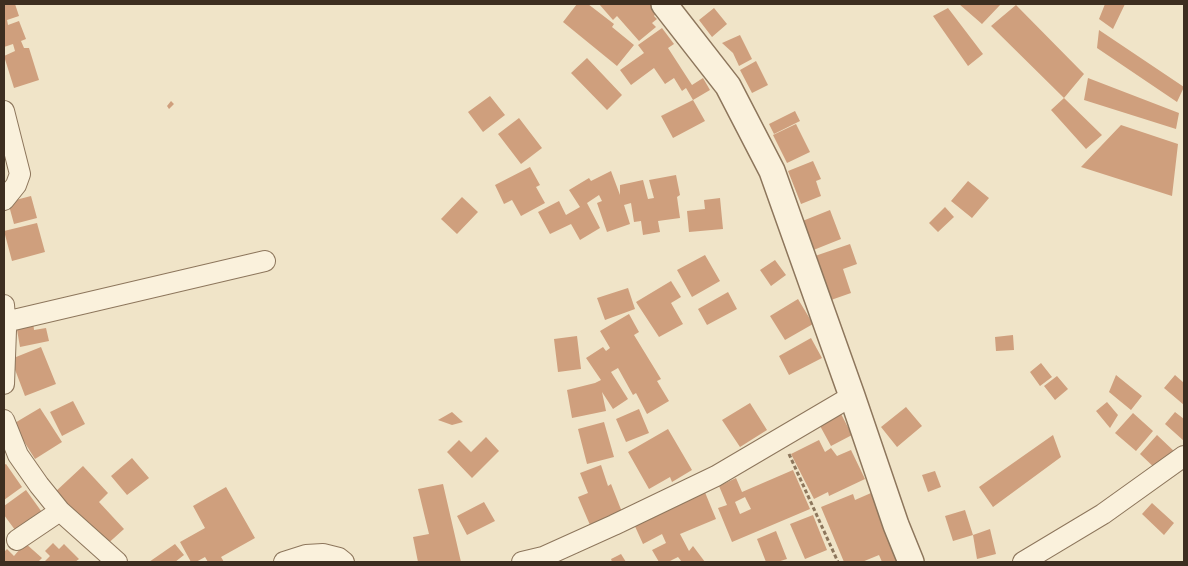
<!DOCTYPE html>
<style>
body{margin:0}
#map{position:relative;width:1188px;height:566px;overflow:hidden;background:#f0e4c8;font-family:Spectral,serif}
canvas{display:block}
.frame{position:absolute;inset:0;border:5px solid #3d2e20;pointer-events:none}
</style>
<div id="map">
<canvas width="1188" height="566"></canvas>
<div class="frame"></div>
</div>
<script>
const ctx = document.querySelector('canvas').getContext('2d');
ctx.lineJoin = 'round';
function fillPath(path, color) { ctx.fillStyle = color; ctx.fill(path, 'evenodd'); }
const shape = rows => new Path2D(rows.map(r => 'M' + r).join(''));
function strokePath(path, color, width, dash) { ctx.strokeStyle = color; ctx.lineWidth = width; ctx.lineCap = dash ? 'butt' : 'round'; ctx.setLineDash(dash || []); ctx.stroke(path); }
const building = shape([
 [4,4,15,4,19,16,7,20,8,25,19,21,26,39,21,41,24,48,29,48,39,80,14,88,4,56,15,51,13,44,4,47],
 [577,4,588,4,614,24,612,27,634,45,617,66,563,22],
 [599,4,650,4,657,12,654,16,657,19,652,23,656,27,639,41,617,16,613,20],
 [959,4,1001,4,982,24],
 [1105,4,1125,4,1113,29,1099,19],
 [1016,5,1084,74,1064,98,991,26],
 [714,8,727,24,712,37,699,20],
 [948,8,983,54,968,66,933,16],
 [662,28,674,44,668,48,692,85,703,78,710,90,693,100,686,88,682,91,674,78,665,84,654,68,631,85,620,70,644,53,638,45],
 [1099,30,1184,87,1177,102,1097,48],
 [740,35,752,59,739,66,733,53,722,43],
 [587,58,622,95,607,110,571,73],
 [756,61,768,85,752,93,740,70],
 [1088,78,1179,113,1176,129,1084,100],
 [490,96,505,115,483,132,468,112],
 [1064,98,1102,135,1086,149,1051,110],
 [693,100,705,121,673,138,661,116],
 [171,101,174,104,169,109,167,106],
 [795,111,800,121,774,134,769,124],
 [519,118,542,148,521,164,498,134],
 [796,124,810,152,787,163,773,135],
 [1121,125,1178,144,1172,196,1081,167],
 [813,161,821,179,816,181,821,196,801,204,788,171],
 [530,167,540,185,536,187,545,203,521,216,512,200,504,204,495,185],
 [611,171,620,195,620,185,643,180,648,199,654,198,649,180,676,175,680,195,677,197,680,218,658,221,660,232,643,235,641,221,634,222,631,203,624,205,630,224,607,232,597,203,602,201,599,195,587,203,600,228,580,240,571,224,550,234,538,212,559,201,566,215,580,207,569,190,589,178,591,181],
 [968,181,989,198,972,218,951,201],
 [31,196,37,218,14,224,8,202],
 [462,197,478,212,457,234,441,219],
 [720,198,723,229,689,232,687,211,705,209,704,200],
 [945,207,954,217,938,232,929,223],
 [830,210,841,239,811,251,800,222],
 [37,223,45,252,12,261,4,231],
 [850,244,857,264,843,269,851,293,831,300,815,256],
 [705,255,720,281,692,297,677,270],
 [775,260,786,275,771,286,760,270],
 [671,281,681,297,671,303,683,324,659,337,636,302],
 [628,288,635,309,605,320,597,298],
 [728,292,737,309,707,325,698,309],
 [798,299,813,324,785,340,770,316],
 [629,314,639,332,634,335,661,379,657,381,669,401,647,414,636,393,633,395,618,368,611,372,628,399,613,409,602,392,606,411,572,418,567,390,595,383,601,380,586,358,603,347,606,351,610,348,600,331],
 [33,321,34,330,46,328,49,341,20,347,16,324],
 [1013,335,1014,350,996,351,995,337],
 [577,336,581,369,558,372,554,339],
 [811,338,822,358,789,375,779,356],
 [41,347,56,384,25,396,11,359],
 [1041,363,1052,377,1040,386,1030,372],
 [1116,375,1142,396,1131,410,1109,392],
 [1175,375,1184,383,1184,405,1164,388],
 [1057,376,1068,389,1055,400,1044,386],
 [73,401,85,424,62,436,50,412],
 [1107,402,1118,415,1110,428,1096,411],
 [750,403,767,430,740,447,722,420],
 [906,407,922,426,897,447,881,427],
 [40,408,62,442,35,459,13,424],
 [639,409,649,433,626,442,616,419],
 [452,412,463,422,452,425,438,420],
 [840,412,852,435,831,446,819,424],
 [1175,412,1184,419,1184,441,1165,424],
 [1133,413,1153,431,1136,451,1115,433],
 [604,422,614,457,587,464,578,429],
 [668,429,692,470,672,482,670,477,649,489,628,452],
 [1053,435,1061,457,993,507,979,487],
 [1157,435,1176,453,1158,471,1140,454],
 [486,437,499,451,472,478,447,452,459,440,471,452],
 [819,440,825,452,831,448,837,456,851,450,865,479,829,496,828,492,814,499,791,454],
 [132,458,149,478,127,495,111,476],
 [6,464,22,487,4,500,4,465],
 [601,465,608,486,611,484,622,512,590,525,578,497,588,493,580,473],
 [83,466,108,493,99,502,124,529,104,547,54,493],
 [793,470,810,509,732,542,718,508,727,505,719,486,736,478,742,492],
 [745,497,751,509,740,514,735,502],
 [935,471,941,487,928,492,922,475],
 [443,484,461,562,418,562,413,537,429,534,418,489],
 [226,487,255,538,221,557,224,562,208,562,205,557,196,562,191,562,180,542,205,528,193,506],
 [26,490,44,515,18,534,4,515,4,506],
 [704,490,716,519,680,534,689,551,693,546,705,562,682,562,678,557,668,562,659,562,652,550,666,543,662,534,643,544,633,522],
 [871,493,900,562,882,562,879,555,862,562,844,562,821,507,853,494,855,500],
 [484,502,495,521,467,535,457,516],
 [1152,503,1174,523,1164,535,1142,514],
 [965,510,973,535,990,529,996,554,977,559,973,535,953,541,945,516],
 [813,515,827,550,805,559,790,524],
 [776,531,787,559,777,562,766,562,757,539],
 [25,543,42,558,38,562,4,562,4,552,7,549,14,556],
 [53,543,59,549,64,544,79,559,75,562,44,562,50,556,45,551],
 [175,544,184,555,175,562,149,562],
 [621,554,626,562,612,562,611,559]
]);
const path = shape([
 [789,454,838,562]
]);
const minor = shape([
 [4,111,20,174,16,185,4,200],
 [4,305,6,330,4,384],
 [5,322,265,261],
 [4,420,18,455,39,485,60,511,117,562],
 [17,540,60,511],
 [284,562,306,555,323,554,339,558,344,562],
 [522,562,543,557,614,525,716,476,852,396],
 [1023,562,1103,514,1184,456]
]);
const tertiary = shape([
 [664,4,728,86,772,171,852,396,896,525,911,562]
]);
fillPath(building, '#cf9f7d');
strokePath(minor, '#8d765c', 22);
strokePath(tertiary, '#8d765c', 28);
strokePath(path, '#8d765c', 3, [4, 2.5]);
strokePath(minor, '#faf1dc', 20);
strokePath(tertiary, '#faf1dc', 25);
</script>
